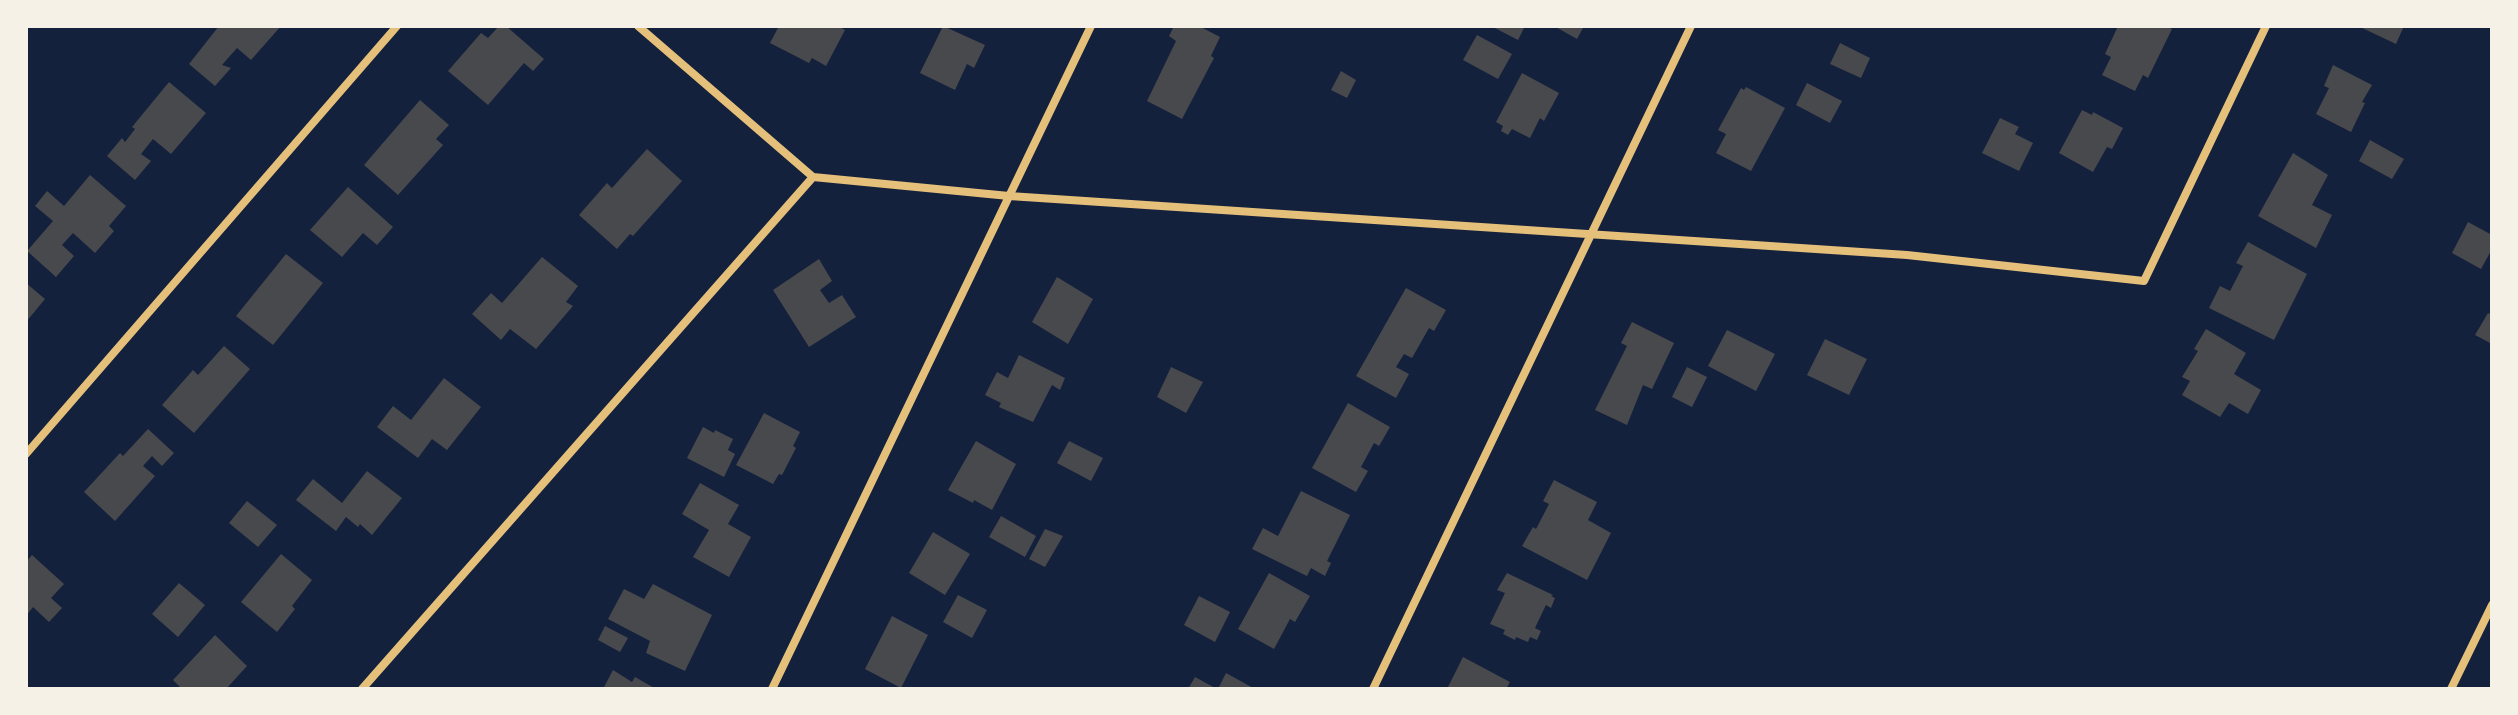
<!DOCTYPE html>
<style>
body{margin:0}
#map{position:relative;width:2518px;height:715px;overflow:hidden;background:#14213d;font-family:"DM Sans",sans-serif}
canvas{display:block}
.frame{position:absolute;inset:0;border:28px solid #f6f1e7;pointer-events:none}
</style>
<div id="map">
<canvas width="2518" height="715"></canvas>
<div class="frame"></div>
</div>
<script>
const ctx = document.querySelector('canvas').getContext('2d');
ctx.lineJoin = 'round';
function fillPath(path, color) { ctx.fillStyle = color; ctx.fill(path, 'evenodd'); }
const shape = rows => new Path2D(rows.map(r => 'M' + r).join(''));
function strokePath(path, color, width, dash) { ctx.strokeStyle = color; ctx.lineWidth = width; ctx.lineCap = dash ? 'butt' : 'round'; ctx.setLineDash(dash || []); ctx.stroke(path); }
const building = shape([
 [219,26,281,26,251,60,237,48,222,65,231,68,215,86,189,64],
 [499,26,506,26,544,59,533,71,524,63,488,105,448,71,481,33,488,38],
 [779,26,838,26,845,30,826,66,812,58,809,63,770,43],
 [943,26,985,45,974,68,967,64,955,90,920,73],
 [1174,26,1199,26,1220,37,1211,56,1214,58,1182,119,1147,101,1176,41,1169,36],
 [1491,26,1525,26,1518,40],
 [1554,26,1584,26,1577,39],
 [2118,26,2165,26,2172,29,2148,78,2143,75,2135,91,2102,75,2111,57,2105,54],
 [2358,26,2404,26,2396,44],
 [1477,35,1512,54,1498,79,1463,60],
 [1840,43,1870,58,1861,78,1830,64],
 [2333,65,2372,85,2362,102,2365,103,2351,132,2316,114,2329,88,2324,86],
 [1341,71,1356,80,1347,98,1331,90],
 [1522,73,1559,93,1544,121,1540,118,1530,138,1512,129,1508,135,1501,131,1503,126,1496,122],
 [169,82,206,113,171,154,153,139,141,154,151,161,135,180,107,156,122,138,125,142,135,129,132,127],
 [1807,83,1842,101,1830,123,1796,105],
 [1746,87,1785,108,1751,171,1716,153,1726,134,1718,130,1741,88,1744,90],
 [420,100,449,125,436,139,443,145,398,195,364,165],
 [2082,110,2092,115,2093,112,2123,128,2112,149,2107,147,2093,172,2059,153],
 [2000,118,2019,127,2015,134,2033,143,2019,171,1982,153],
 [2370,140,2404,159,2392,179,2359,161],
 [647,149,682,181,633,236,630,234,617,249,579,215,607,183,612,188],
 [2293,153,2328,175,2312,205,2332,215,2316,248,2258,216],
 [90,175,126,206,109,226,114,231,95,253,73,233,62,245,74,256,56,277,27,251,53,221,35,206,47,191,64,206],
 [348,187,393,227,377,245,363,233,342,257,310,230],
 [2468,222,2492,235,2492,249,2481,269,2452,253],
 [2248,242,2307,274,2274,340,2209,308,2220,286,2230,291,2243,266,2236,263],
 [286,254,323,283,273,345,236,316],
 [542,257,578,286,566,302,573,306,536,349,510,329,501,340,472,314,491,293,502,303],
 [819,259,832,281,820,290,829,303,842,295,856,317,809,347,773,290],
 [1057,277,1093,299,1068,344,1032,322],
 [26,283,45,299,26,322],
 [1406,288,1446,310,1434,331,1429,328,1412,358,1404,354,1396,367,1409,374,1396,398,1356,376],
 [2488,313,2492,315,2492,344,2475,335],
 [1632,322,1674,343,1652,389,1643,385,1627,425,1595,410,1627,346,1621,343],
 [2206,329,2246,353,2234,374,2261,390,2248,414,2229,403,2220,417,2182,395,2190,381,2182,377,2198,351,2194,349],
 [1727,330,1775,354,1756,391,1708,366],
 [1825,339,1867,359,1849,395,1807,375],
 [224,346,250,369,194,433,162,405,193,370,198,375],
 [1019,355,1065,378,1060,390,1052,385,1033,422,999,407,1001,403,985,395,997,372,1008,378],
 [1171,367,1203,382,1186,413,1157,397],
 [1687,367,1707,377,1692,407,1672,397],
 [444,378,481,407,447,450,432,439,418,458,377,427,393,406,411,420],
 [1348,403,1390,427,1379,446,1374,443,1361,467,1368,471,1356,492,1312,468],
 [764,413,800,432,793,446,796,448,782,475,779,474,773,484,736,465],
 [703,427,714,433,715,430,733,439,728,450,735,454,724,477,687,458],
 [148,429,174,453,162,466,152,456,143,466,155,476,115,521,84,492,120,453,123,456],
 [976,441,1016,464,992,510,974,500,973,503,948,490],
 [1069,441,1103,458,1091,481,1057,463],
 [367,471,402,498,372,535,360,524,358,527,346,517,336,531,296,500,313,479,342,503],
 [1554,480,1597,502,1588,520,1611,533,1587,580,1522,546,1533,527,1536,529,1549,504,1543,501],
 [700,483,739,505,728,524,751,537,729,577,693,557,709,530,682,514],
 [1301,491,1350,515,1327,561,1331,563,1325,576,1311,568,1307,576,1252,549,1263,528,1278,536],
 [247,501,277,525,258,547,229,523],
 [1001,516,1036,536,1025,557,989,537],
 [1045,529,1063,536,1045,567,1029,559],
 [933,532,970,554,945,595,909,573],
 [281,554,312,580,292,606,295,609,277,632,241,602],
 [32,555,64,584,51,598,62,608,49,622,33,607,26,616,26,562],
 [1269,573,1310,596,1295,622,1290,619,1274,649,1238,629],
 [1507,573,1553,595,1551,596,1555,598,1551,608,1546,605,1535,628,1541,631,1537,640,1530,637,1528,642,1516,637,1515,640,1503,634,1505,630,1490,624,1505,593,1497,590],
 [179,583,205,605,178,637,152,614],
 [653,584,712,615,685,671,646,653,650,641,608,619,624,589,644,599],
 [958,595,987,610,972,638,943,622],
 [1199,596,1230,612,1215,642,1184,625],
 [892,616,928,635,901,688,865,669],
 [605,626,628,638,620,652,598,640],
 [215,635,247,666,226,689,182,689,173,680],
 [1463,657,1510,682,1506,689,1447,689],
 [613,670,632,682,635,677,656,689,603,689],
 [1226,673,1255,689,1218,689],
 [1195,677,1217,689,1188,689]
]);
const minor = shape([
 [638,26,813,177,1009,196,1907,255,2144,281,2266,26],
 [26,454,397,26],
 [362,689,813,177],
 [772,689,1091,26],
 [1373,689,1691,26],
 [2451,689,2492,605]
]);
fillPath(building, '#48494c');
strokePath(minor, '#e5c07b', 8);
</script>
